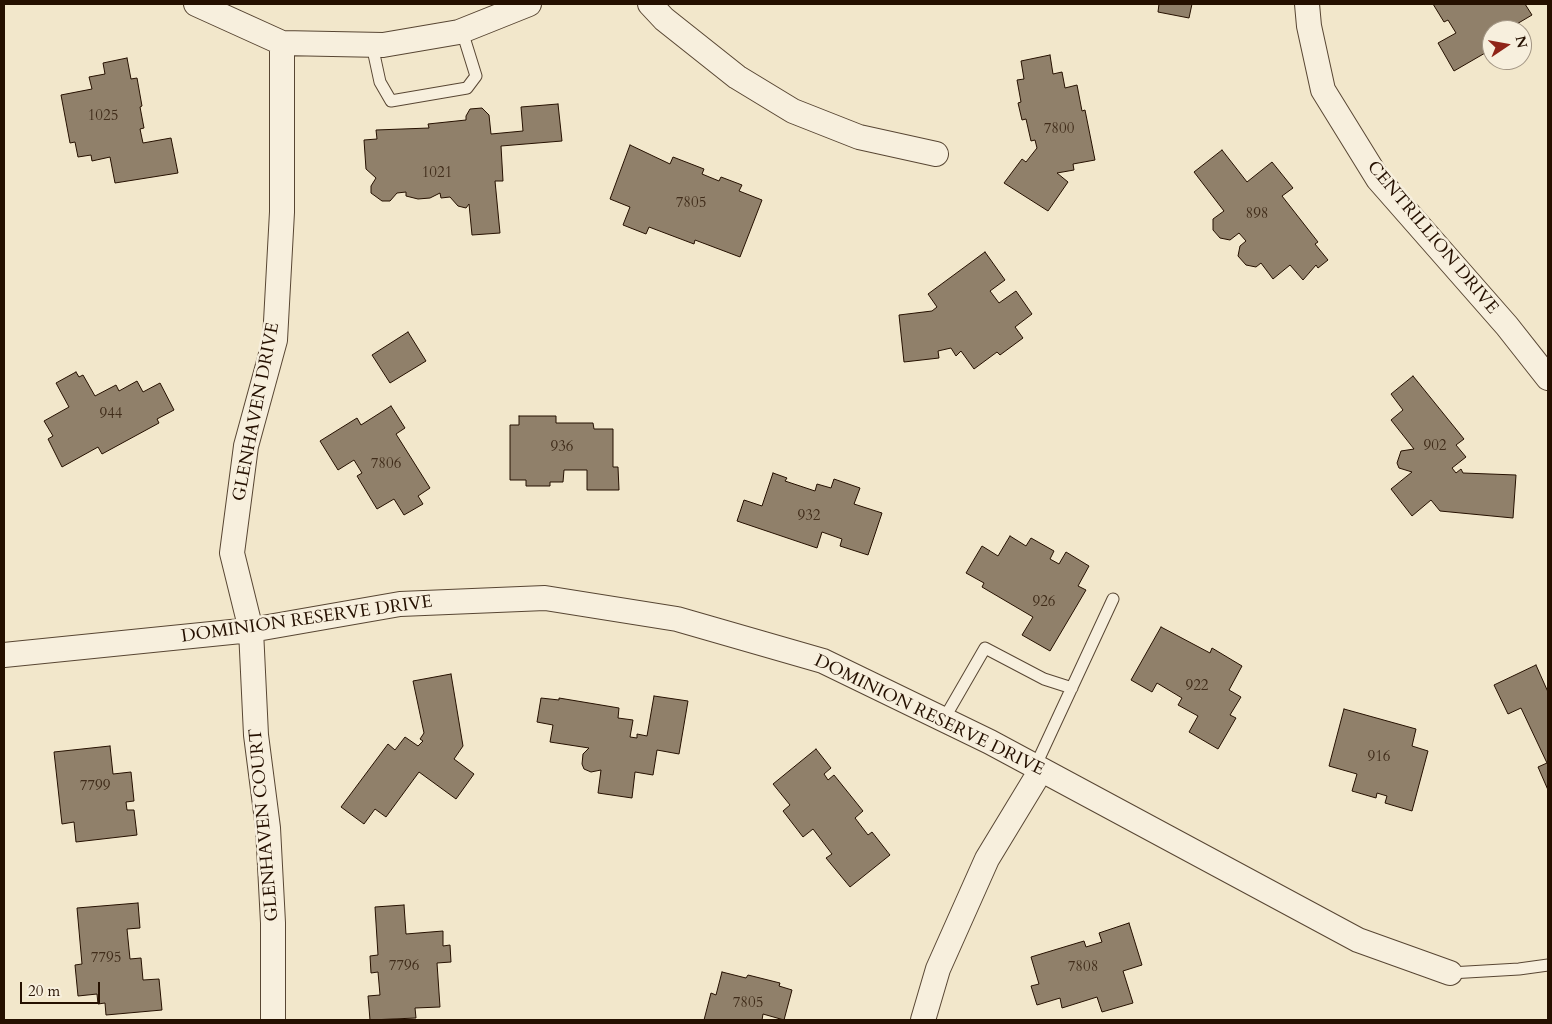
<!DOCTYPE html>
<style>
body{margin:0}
#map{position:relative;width:1552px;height:1024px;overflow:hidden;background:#f2e7cb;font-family:Cardo,serif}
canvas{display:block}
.frame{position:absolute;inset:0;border:5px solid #251000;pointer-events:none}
.north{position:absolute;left:1482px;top:20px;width:50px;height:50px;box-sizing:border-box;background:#f7efdd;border:1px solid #a39685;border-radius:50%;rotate:78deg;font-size:14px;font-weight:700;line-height:20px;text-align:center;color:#251000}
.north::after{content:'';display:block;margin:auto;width:18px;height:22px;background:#8f2418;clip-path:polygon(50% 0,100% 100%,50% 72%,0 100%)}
.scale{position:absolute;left:20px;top:982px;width:80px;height:22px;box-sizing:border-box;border:2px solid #251000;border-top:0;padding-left:6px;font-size:15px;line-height:18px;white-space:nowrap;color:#251000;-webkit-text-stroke:4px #f7efdd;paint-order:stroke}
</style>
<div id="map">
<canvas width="1552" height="1024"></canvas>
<div class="frame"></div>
<div class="north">N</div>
<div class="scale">20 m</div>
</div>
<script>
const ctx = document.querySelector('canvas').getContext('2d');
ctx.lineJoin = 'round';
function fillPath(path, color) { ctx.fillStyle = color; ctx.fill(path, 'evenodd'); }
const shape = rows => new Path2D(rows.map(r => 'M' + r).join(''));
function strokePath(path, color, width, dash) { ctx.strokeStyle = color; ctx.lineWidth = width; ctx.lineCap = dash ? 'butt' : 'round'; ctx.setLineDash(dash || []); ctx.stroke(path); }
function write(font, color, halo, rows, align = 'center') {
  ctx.font = font + ' Cardo,serif'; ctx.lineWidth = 5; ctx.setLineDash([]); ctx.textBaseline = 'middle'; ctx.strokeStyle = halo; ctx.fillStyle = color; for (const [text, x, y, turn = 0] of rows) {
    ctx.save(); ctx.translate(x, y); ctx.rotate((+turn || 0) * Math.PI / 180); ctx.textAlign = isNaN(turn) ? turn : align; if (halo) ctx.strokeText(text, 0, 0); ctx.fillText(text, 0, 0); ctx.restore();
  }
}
const building = shape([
 [1155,4,1192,4,1189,18,1158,12,1159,4,1155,4],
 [1433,4,1525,4,1532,15,1510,28,1511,30,1492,30,1492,49,1454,71,1438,43,1456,33,1448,20,1444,22,1433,4],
 [1050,55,1053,74,1062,72,1065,88,1077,85,1082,111,1085,110,1095,160,1073,164,1074,170,1057,173,1068,182,1048,211,1004,183,1022,159,1026,162,1037,148,1035,140,1031,141,1026,119,1022,120,1018,103,1021,102,1017,80,1024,79,1021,61,1050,55],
 [127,58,131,79,137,78,142,106,140,107,144,128,140,129,143,143,171,138,178,173,115,183,110,157,92,161,91,155,78,157,75,142,70,143,61,95,92,89,89,77,105,74,103,63,127,58],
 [558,104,562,141,501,146,503,181,495,181,500,233,472,235,469,204,466,208,458,206,450,197,441,198,440,193,430,198,418,199,406,196,406,192,397,193,390,201,382,201,371,193,371,186,376,178,366,169,364,140,377,139,376,130,429,128,428,124,466,120,466,116,470,109,482,108,489,115,491,134,523,131,521,107,558,104],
 [630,145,670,164,673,157,704,169,702,174,719,181,721,177,742,185,739,191,762,200,740,257,695,240,694,244,649,227,646,234,623,225,630,207,610,199,630,145],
 [1222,150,1247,182,1272,162,1293,188,1282,196,1318,242,1315,244,1328,260,1318,268,1316,265,1303,280,1290,265,1273,279,1261,263,1256,267,1246,265,1238,256,1240,246,1246,241,1239,233,1230,240,1220,238,1213,230,1213,219,1224,211,1194,172,1222,150],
 [985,252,1005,280,990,291,999,303,1016,291,1032,314,1015,327,1023,338,1000,355,997,352,974,369,961,351,956,356,951,348,938,351,939,358,904,362,899,315,932,311,937,307,928,294,985,252],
 [408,332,426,361,390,383,372,355,408,332],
 [76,372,79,377,83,375,95,396,116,385,119,391,137,381,143,392,160,383,174,410,157,419,159,423,102,454,98,447,62,467,48,439,53,436,44,421,69,407,56,383,76,372],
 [1413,376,1464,439,1456,445,1466,457,1452,468,1456,473,1461,469,1463,473,1516,475,1513,518,1440,511,1431,500,1412,516,1391,489,1412,472,1399,468,1397,463,1401,451,1414,449,1391,420,1403,410,1391,394,1413,376],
 [391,406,405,428,396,434,430,488,418,496,423,504,404,515,394,499,377,509,357,476,362,473,354,460,338,470,320,441,357,418,361,425,391,406],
 [519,416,556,416,556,423,593,423,594,429,613,429,613,467,618,467,619,490,587,490,587,470,564,470,563,482,550,482,550,486,526,486,526,480,510,480,510,425,519,425,519,416],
 [773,473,787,478,785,481,815,491,817,484,831,488,834,479,860,488,854,504,882,513,868,555,840,546,842,539,822,532,817,548,737,521,744,500,762,506,773,473],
 [1010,536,1026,546,1031,538,1054,551,1050,559,1059,564,1066,552,1089,566,1078,586,1086,590,1050,651,1022,635,1033,617,982,587,984,583,966,573,982,546,998,556,1010,536],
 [1161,627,1210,653,1212,648,1242,666,1229,690,1241,697,1230,715,1236,718,1218,749,1189,732,1198,716,1178,705,1182,698,1157,683,1152,692,1131,680,1161,627],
 [1536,665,1548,692,1548,790,1538,767,1547,763,1521,708,1508,714,1494,685,1536,665],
 [451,674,463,746,454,759,474,774,456,799,419,772,386,817,375,809,364,824,341,807,388,744,395,750,405,737,418,746,423,741,420,739,424,733,413,681,451,674],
 [654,696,688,701,679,754,657,750,653,775,635,772,632,798,598,793,601,770,591,772,584,769,582,764,583,754,589,748,550,742,553,725,537,722,541,698,559,700,559,698,619,708,618,718,633,720,630,737,637,738,637,734,647,736,654,696],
 [1344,709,1416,729,1412,746,1428,751,1412,811,1385,803,1387,796,1377,793,1376,798,1352,791,1357,774,1329,766,1344,709],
 [110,746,113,774,131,772,134,801,126,802,127,810,134,810,137,835,76,842,74,822,62,824,54,752,110,746],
 [816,749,831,768,824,774,828,780,834,775,863,811,855,818,868,835,872,832,890,855,850,887,826,858,832,854,813,829,803,837,783,811,790,805,773,784,816,749],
 [138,903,140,928,127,929,130,959,141,958,143,980,159,979,162,1010,106,1015,105,1003,98,1004,97,994,78,996,75,965,82,964,77,908,138,903],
 [404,905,406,934,443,931,443,946,450,945,451,962,437,963,440,1007,415,1008,416,1018,370,1020,368,996,380,995,378,972,371,973,370,956,378,955,375,907,404,905],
 [1129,923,1142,965,1123,971,1133,1003,1102,1012,1097,997,1062,1008,1060,998,1037,1005,1031,986,1039,984,1031,957,1084,941,1086,947,1102,942,1099,933,1129,923],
 [722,972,746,978,748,975,780,983,779,986,792,990,784,1020,763,1014,762,1020,704,1020,711,993,716,995,722,972]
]);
const lane = shape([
 [372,45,380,82,391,101,467,88,476,76,462,31],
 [944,719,985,648,1044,679,1072,688],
 [1035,767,1113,599],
 [1450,973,1519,969,1548,965]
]);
const street = shape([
 [196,4,282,43,383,45,459,32,529,4],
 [650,4,664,19,737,77,793,111,859,137,936,154],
 [1307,4,1309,26,1323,90,1378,179,1507,326,1548,378],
 [4,655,251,630,400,604,545,598,677,619,823,661,990,742,1358,940,1450,973],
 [273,1020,273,923,268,828,256,735,251,630,232,553,246,446,275,340,282,212,282,43],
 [923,1020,938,969,987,859,1041,770]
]);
const numberNames = [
 ["1025",103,117],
 ["7800",1059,130],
 ["1021",437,174],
 ["7805",691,204],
 ["898",1257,215],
 ["944",111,415],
 ["902",1435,447],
 ["936",562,448],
 ["7806",386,465],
 ["932",809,517],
 ["926",1044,603],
 ["922",1197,687],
 ["916",1379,758],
 ["7799",95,787],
 ["7795",106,959],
 ["7796",404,967],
 ["7808",1083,968],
 ["7805",748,1004]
];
const streetNames = [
 ["CENTRILLION DRIVE",1432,238,50],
 ["GLENHAVEN DRIVE",257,412,-79],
 ["DOMINION RESERVE DRIVE",307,620,-8],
 ["DOMINION RESERVE DRIVE",929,716,26],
 ["GLENHAVEN COURT",265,825,-95]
];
fillPath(building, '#90806a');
strokePath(building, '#251000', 1);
strokePath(lane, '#584633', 13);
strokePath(street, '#584633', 26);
strokePath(lane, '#f7efdd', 11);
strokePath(street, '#f7efdd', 24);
write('15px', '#402c1a', null, numberNames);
write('18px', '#251000', '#f7efdd', streetNames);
</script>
